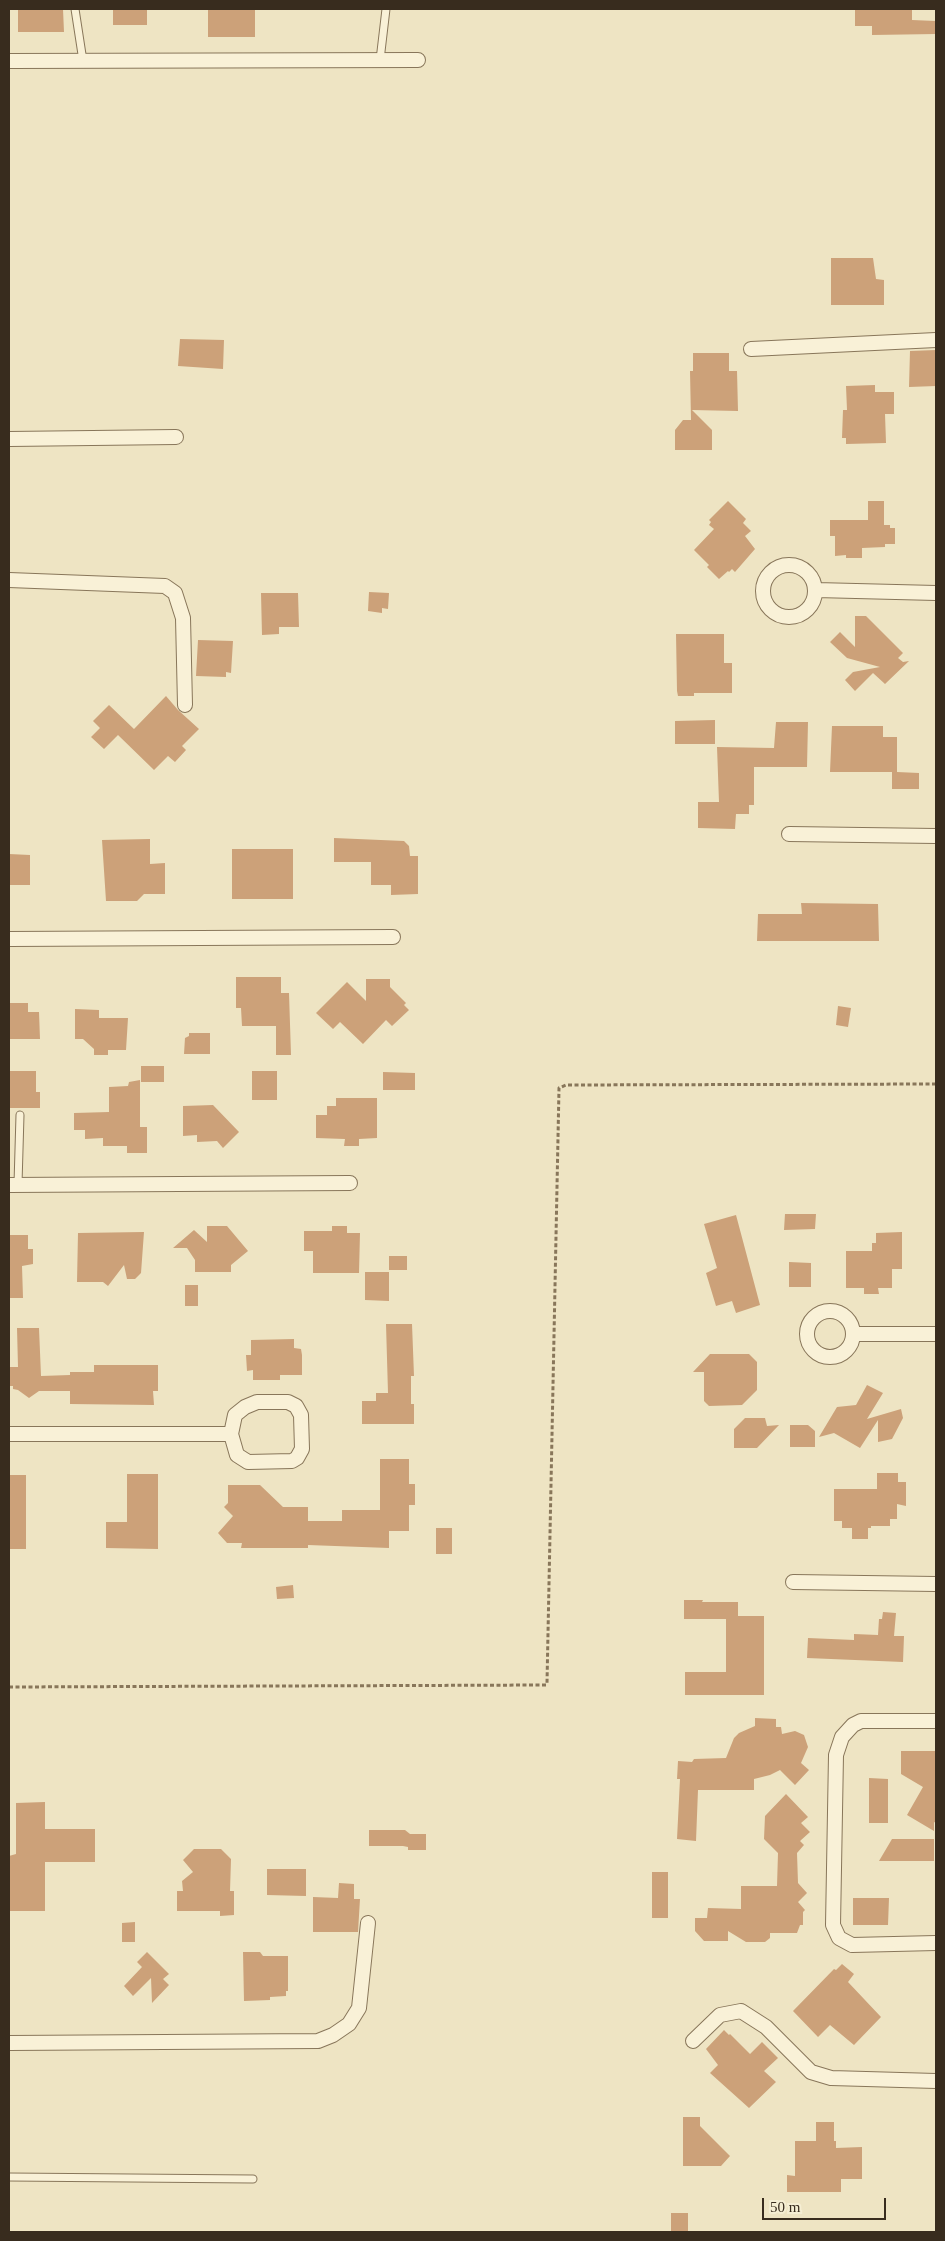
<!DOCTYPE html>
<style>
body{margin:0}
#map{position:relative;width:945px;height:2241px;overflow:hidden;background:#eee4c3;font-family:Georgia,serif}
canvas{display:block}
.frame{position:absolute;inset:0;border:10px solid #382c1e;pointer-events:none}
.scale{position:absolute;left:762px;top:2198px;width:124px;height:22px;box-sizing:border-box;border:2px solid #382c1e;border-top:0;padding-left:6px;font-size:15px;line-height:18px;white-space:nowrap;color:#382c1e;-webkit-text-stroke:4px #f5eed3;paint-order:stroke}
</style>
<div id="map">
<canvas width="945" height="2241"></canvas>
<div class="frame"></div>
<div class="scale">50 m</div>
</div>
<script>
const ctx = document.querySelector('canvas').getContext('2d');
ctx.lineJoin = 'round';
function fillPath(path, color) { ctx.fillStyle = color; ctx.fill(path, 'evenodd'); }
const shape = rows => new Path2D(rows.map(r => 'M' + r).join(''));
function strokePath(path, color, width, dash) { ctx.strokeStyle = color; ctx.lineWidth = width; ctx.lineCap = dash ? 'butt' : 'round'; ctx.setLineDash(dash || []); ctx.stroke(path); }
const building = shape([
 [18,9,63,9,64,32,18,32],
 [113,9,147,9,147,25,113,25],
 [208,9,255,9,255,37,208,37],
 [855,9,912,9,912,20,936,21,936,34,872,35,872,26,855,26],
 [831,258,873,258,876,279,884,280,884,305,831,305],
 [180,339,224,340,223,369,178,366],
 [936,350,936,386,909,387,910,351],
 [693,353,729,353,729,371,737,371,738,411,692,410,712,430,712,450,675,450,675,430,683,420,691,420,690,371,693,371],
 [875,385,875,392,894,392,894,414,885,414,886,443,846,444,846,438,842,438,843,410,847,410,846,386],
 [728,501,746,519,743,523,751,531,745,536,755,549,735,572,732,569,729,572,728,571,719,579,707,567,709,565,694,550,714,529,709,525,711,522,709,520],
 [868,501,884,501,884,525,890,525,890,528,895,528,895,544,885,544,885,547,862,548,862,558,846,558,846,555,835,556,835,536,830,536,830,520,868,520],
 [369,592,389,593,388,609,382,608,382,613,368,611],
 [261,593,298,593,299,627,279,627,279,634,262,635],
 [855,616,866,616,903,653,898,658,903,662,909,661,885,684,873,673,855,691,845,680,853,672,880,667,847,658,830,642,840,632,855,647],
 [676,634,724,634,724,663,732,663,732,693,694,693,694,696,678,696,677,691],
 [198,640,233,641,231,673,226,672,226,677,196,676],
 [166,696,178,710,199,729,182,746,186,750,175,762,168,756,154,770,118,735,104,749,91,737,100,728,93,721,109,705,134,729],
 [715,720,715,744,675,744,675,721],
 [776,722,808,722,807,767,754,767,754,805,749,805,749,814,736,814,735,829,698,828,698,802,719,802,717,747,774,748],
 [832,726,883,726,883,737,897,737,897,772,919,773,919,789,892,789,892,772,830,772],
 [334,838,404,841,409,846,410,856,418,856,418,894,391,895,391,885,371,885,371,862,334,862],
 [150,839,150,864,165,863,165,894,144,894,137,901,106,901,102,840],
 [232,849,293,849,293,899,232,899],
 [9,854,30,855,30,885,9,885],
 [801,903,878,904,879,941,757,941,758,914,802,914],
 [236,977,281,977,281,993,289,993,291,1055,276,1055,276,1026,242,1026,241,1008,236,1008],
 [366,979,390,979,390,987,406,1003,404,1005,409,1010,392,1026,386,1020,363,1044,340,1022,333,1029,316,1013,347,982,366,1001],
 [9,1003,28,1003,28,1012,39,1012,40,1039,9,1039],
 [838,1006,851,1008,848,1027,836,1025],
 [75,1009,99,1010,99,1018,128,1018,126,1050,108,1050,108,1055,94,1055,94,1049,83,1039,75,1039],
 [189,1033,210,1033,210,1054,184,1054,185,1038,189,1036],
 [141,1066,164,1066,164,1082,141,1082],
 [9,1071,36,1071,36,1092,40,1092,40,1108,9,1108],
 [252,1071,277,1071,277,1100,252,1100],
 [383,1072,415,1073,415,1090,383,1090],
 [140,1080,140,1127,147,1127,147,1153,127,1153,127,1146,103,1146,103,1138,85,1139,85,1130,74,1130,74,1113,109,1112,109,1087,128,1086,129,1082],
 [336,1098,377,1098,377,1138,359,1139,359,1146,344,1146,345,1139,316,1138,316,1115,327,1115,327,1106,336,1106],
 [213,1105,239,1132,223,1148,217,1141,197,1142,197,1135,183,1136,183,1106],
 [785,1214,816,1214,815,1229,784,1230],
 [736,1215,760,1305,736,1313,732,1301,716,1306,706,1273,717,1268,704,1224],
 [207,1226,227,1226,248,1251,231,1265,231,1272,195,1272,195,1260,187,1248,173,1248,194,1230,207,1242],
 [332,1226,347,1226,347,1233,360,1233,359,1273,313,1273,313,1251,304,1251,304,1231,332,1231],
 [144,1232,141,1273,135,1279,127,1279,124,1265,108,1286,103,1282,77,1282,78,1233],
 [902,1232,902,1269,892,1269,892,1288,878,1288,879,1294,864,1294,864,1288,846,1288,846,1251,872,1251,872,1243,876,1243,876,1233],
 [9,1235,28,1235,28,1249,33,1249,33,1264,22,1266,23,1298,9,1298],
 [389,1256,407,1256,407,1270,389,1270],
 [789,1262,811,1263,811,1287,789,1287],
 [365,1272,389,1272,389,1301,365,1300],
 [185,1285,198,1285,198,1306,185,1306],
 [386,1324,412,1324,414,1376,411,1376,411,1404,414,1404,414,1424,362,1424,362,1401,376,1401,376,1393,388,1393],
 [17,1328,39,1328,41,1376,70,1375,70,1372,94,1372,94,1365,158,1365,158,1391,153,1391,154,1405,70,1404,70,1391,39,1391,29,1398,18,1390,13,1389,13,1386,9,1386,9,1367,18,1367],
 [294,1339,294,1348,301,1349,302,1355,302,1375,280,1375,280,1380,253,1380,253,1370,247,1371,246,1355,251,1355,251,1340],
 [710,1354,749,1354,757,1362,757,1390,742,1405,709,1406,704,1401,704,1372,693,1372],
 [867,1385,883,1393,867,1419,901,1409,903,1418,892,1439,878,1442,878,1420,860,1448,834,1433,819,1437,837,1407,856,1405],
 [745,1418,765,1418,767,1426,779,1425,757,1448,734,1448,734,1429],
 [790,1425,808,1425,815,1431,815,1447,790,1447],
 [380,1459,409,1459,409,1484,415,1484,415,1505,409,1505,409,1531,389,1531,389,1548,308,1545,308,1548,241,1548,242,1543,227,1543,218,1533,233,1516,224,1507,228,1503,228,1485,260,1485,283,1507,308,1507,308,1521,342,1521,342,1510,380,1510],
 [877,1473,898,1473,898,1482,906,1482,906,1506,897,1504,897,1519,890,1519,890,1526,871,1526,871,1528,868,1528,868,1539,852,1539,852,1528,842,1528,842,1521,834,1521,834,1489,877,1489],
 [127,1474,158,1474,158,1549,106,1548,106,1522,127,1522],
 [9,1475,26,1475,26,1549,9,1549],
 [436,1528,452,1528,452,1554,436,1554],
 [293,1585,294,1598,277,1599,276,1587],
 [684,1600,703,1600,702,1602,738,1602,738,1616,764,1616,764,1695,685,1695,685,1672,726,1672,726,1619,684,1619],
 [883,1612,896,1613,894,1636,904,1636,903,1662,807,1658,808,1638,854,1640,854,1634,878,1635,879,1619,882,1619],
 [755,1718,776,1719,776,1727,781,1727,782,1734,795,1731,804,1735,808,1747,801,1763,809,1770,795,1785,780,1770,770,1775,754,1779,754,1790,698,1790,696,1841,677,1839,680,1779,677,1779,678,1761,692,1762,694,1759,726,1758,734,1738,739,1733,755,1726],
 [901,1751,936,1751,936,1823,934,1822,934,1831,907,1815,923,1787,901,1774],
 [869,1778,888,1779,888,1823,869,1823],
 [786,1794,808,1817,801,1823,810,1832,800,1841,804,1845,797,1853,798,1883,807,1893,798,1902,805,1910,803,1912,803,1925,800,1925,797,1933,770,1933,770,1938,765,1942,746,1942,728,1931,728,1941,704,1941,695,1931,695,1918,707,1918,708,1908,741,1909,741,1886,777,1886,778,1853,764,1839,765,1816],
 [45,1802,45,1829,95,1829,95,1862,45,1862,45,1911,9,1911,9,1856,16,1854,16,1803],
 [369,1830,405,1830,410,1834,426,1834,426,1850,408,1850,408,1847,403,1846,369,1846],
 [892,1839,934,1839,934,1861,879,1861],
 [194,1849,221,1849,231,1859,230,1891,234,1891,234,1915,220,1916,220,1911,177,1911,177,1891,183,1891,182,1881,193,1872,183,1860],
 [267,1869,306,1869,306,1896,267,1895],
 [652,1872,668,1872,668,1918,652,1918],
 [339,1883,354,1884,354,1899,360,1899,358,1932,313,1932,313,1897,338,1898],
 [853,1898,889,1898,888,1925,853,1925],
 [135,1922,135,1942,122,1942,122,1923],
 [147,1952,169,1974,163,1979,169,1985,152,2003,151,1978,133,1996,124,1986,142,1967,137,1962],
 [243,1952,260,1952,263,1956,288,1956,288,1991,286,1991,286,1996,270,1997,270,2000,244,2001],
 [842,1964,854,1974,848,1982,881,2017,854,2045,830,2025,818,2037,793,2011,834,1969,836,1970],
 [724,2030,729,2035,730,2034,750,2054,762,2042,778,2058,764,2071,776,2082,749,2108,710,2073,718,2065,706,2049],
 [683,2117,700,2117,700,2126,730,2156,721,2166,683,2166],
 [816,2122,834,2122,834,2141,836,2141,836,2148,862,2147,862,2179,841,2179,841,2192,787,2192,787,2175,795,2176,795,2141,816,2141],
 [671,2213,688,2213,688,2232,671,2232]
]);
const path = shape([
 [9,1687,546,1685,547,1683,559,1088,566,1085,936,1084]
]);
const lane = shape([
 [75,9,83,61],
 [380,60,386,9],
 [18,1184,20,1115],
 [9,2177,253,2179]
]);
const street = shape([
 [9,61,418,60],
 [751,349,936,340],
 [9,439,176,437],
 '763 591a26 26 0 1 1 52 0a26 26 0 1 1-52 0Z',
 [9,580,165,586,175,593,183,618,185,705],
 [816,590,936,593],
 [789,834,936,836],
 [9,939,393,937],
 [9,1185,350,1183],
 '807 1334a23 23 0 1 1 46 0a23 23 0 1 1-46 0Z',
 [853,1334,936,1334],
 [9,1434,231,1434,235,1415,245,1407,257,1402,288,1402,296,1406,301,1415,302,1449,297,1458,292,1461,248,1462,237,1455,231,1434],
 [793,1582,936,1584],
 [936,1721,861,1721,853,1725,842,1737,836,1755,833,1925,839,1938,852,1945,936,1943],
 [693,2041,720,2015,741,2011,766,2027,811,2072,831,2078,936,2081],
 [9,2043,318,2041,333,2035,349,2024,359,2008,368,1923]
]);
fillPath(building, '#cca179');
strokePath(lane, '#88765a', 9);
strokePath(street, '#88765a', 16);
strokePath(path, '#88765a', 3, [4, 2.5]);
strokePath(lane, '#f9f1d7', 7);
strokePath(street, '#f9f1d7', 14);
</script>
